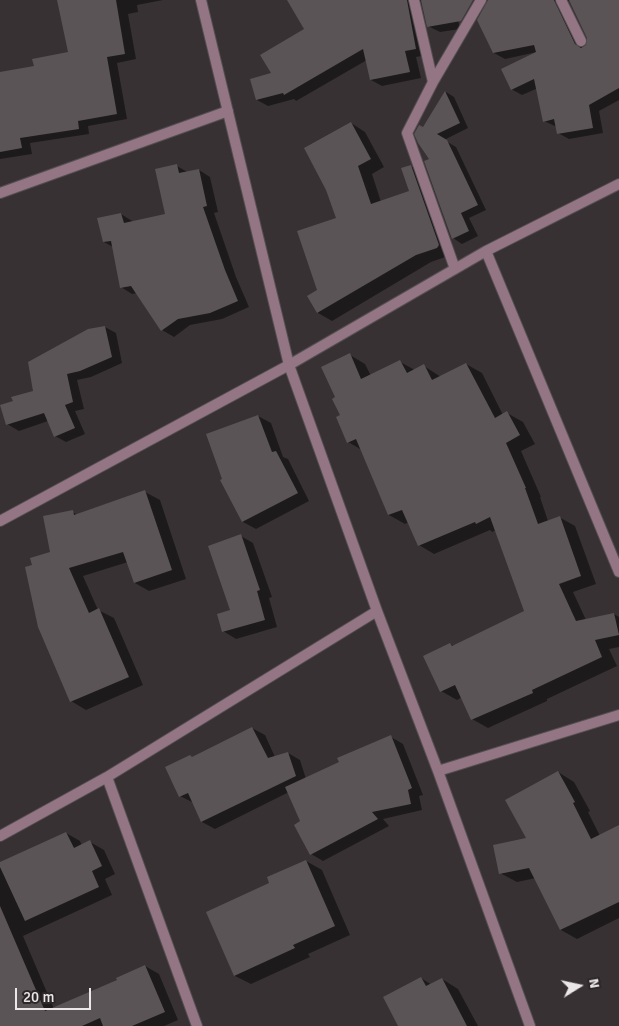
<!DOCTYPE html>
<style>
body{margin:0}
#map{position:relative;width:619px;height:1026px;overflow:hidden;background:#373134;font-family:Signika,sans-serif}
canvas{display:block}
.north{position:absolute;left:554px;top:961px;width:50px;height:50px;-webkit-text-stroke:4px #2d272a;paint-order:stroke;rotate:80deg;font-size:14px;font-weight:700;line-height:20px;text-align:center;color:#ebe7e9}
.north::after{content:'';display:block;margin:auto;width:18px;height:22px;background:#ebe7e9;clip-path:polygon(50% 0,100% 100%,50% 72%,0 100%)}
.scale{position:absolute;left:15px;top:988px;width:76px;height:22px;box-sizing:border-box;border:2px solid #ebe7e9;border-top:0;padding-left:6px;font-size:15px;line-height:18px;white-space:nowrap;color:#ebe7e9;-webkit-text-stroke:4px #2d272a;paint-order:stroke}
</style>
<div id="map">
<canvas width="619" height="1026"></canvas>
<div class="north">N</div>
<div class="scale">20 m</div>
</div>
<script>
const ctx = document.querySelector('canvas').getContext('2d');
ctx.lineJoin = 'round';
function fillPath(path, color) { ctx.fillStyle = color; ctx.fill(path, 'evenodd'); }
const shape = rows => new Path2D(rows.map(r => 'M' + r).join(''));
function strokePath(path, color, width, dash) { ctx.strokeStyle = color; ctx.lineWidth = width; ctx.lineCap = dash ? 'butt' : 'round'; ctx.setLineDash(dash || []); ctx.stroke(path); }
const shadow = shape([
 [58,0,163,0,137,5,138,12,128,14,136,59,117,63,127,119,88,126,89,134,30,143,32,154,0,159,0,74,35,67,69,53],
 [303,0,421,0,418,9,427,55,416,57,421,78,382,86,371,80,367,60,296,101,294,99,268,106,257,100,273,74,306,30],
 [422,0,454,0,460,29,440,32,428,26],
 [515,0,569,0,566,3,565,10,584,47,588,45,588,38,570,0,619,0,619,100,599,111,603,133,569,139,558,133,557,127,544,121,538,88,522,95,511,89,537,52,505,59,494,53],
 [446,92,454,97,468,128,444,140,456,147,486,210,469,218,478,236,462,244,453,238,431,160,424,129],
 [351,123,365,132,384,167,372,174,381,202,411,192,411,166,425,175,451,255,431,262,332,321,318,313,308,297,318,291,338,218],
 [177,166,189,173,199,170,210,177,218,212,214,213,236,277,249,307,222,319,190,325,174,337,162,330,137,293,132,294,121,287,113,247,104,242,121,214,132,221,133,223,166,215],
 [105,327,116,333,122,363,91,377,77,380,84,409,75,411,85,434,66,442,55,436,48,421,19,431,7,424,14,402,34,392],
 [350,355,365,364,371,376,400,362,415,370,424,366,441,377,466,364,482,373,503,415,507,413,523,422,535,444,521,451,541,497,540,497,548,521,559,517,575,526,596,584,573,592,586,620,614,614,619,617,619,647,609,649,617,666,547,699,547,701,488,728,472,719,462,697,457,700,441,691,450,644,454,646,526,612,496,530,492,532,490,530,434,554,419,545,409,522,405,524,389,515,362,450,348,442,337,398],
 [258,416,271,423,283,457,288,459,309,501,256,529,243,522,222,481],
 [145,492,160,500,186,579,149,591,135,583,128,562,83,576,98,610,114,618,143,685,86,710,71,701,33,565,52,553,72,512,78,515],
 [241,536,253,543,272,597,269,598,277,627,236,639,223,631,232,611],
 [252,728,265,735,275,757,288,753,300,760,306,779,391,737,403,744,423,795,419,796,422,810,383,819,389,826,323,861,311,854,302,822,289,792,215,829,202,822,194,803,180,796,190,756,194,758],
 [558,772,574,782,590,811,588,812,600,836,619,827,619,918,577,939,561,930,536,878,517,882,500,873,528,839],
 [66,833,80,841,82,846,90,842,104,850,115,874,105,879,112,895,23,936,54,1009,119,981,145,966,159,974,178,1020,164,1026,0,1026,0,863],
 [306,861,322,870,350,935,308,954,310,957,251,984,235,976,208,913,271,884],
 [421,978,432,985,442,979,458,989,478,1026,400,1026]
]);
const building = shape([
 [57,0,116,0,125,54,107,57,117,114,78,121,79,129,20,138,22,148,0,152,0,72,34,66,32,59,68,52],
 [287,0,407,0,416,49,405,51,410,72,370,80,363,49,284,95,283,93,256,100,250,79,271,73,260,55,304,29],
 [421,0,473,0,461,21,427,27],
 [488,0,554,0,575,44,581,48,586,45,587,38,569,0,619,0,619,88,589,105,593,128,557,134,554,119,543,122,534,79,511,90,501,69,536,52,534,45,493,53,477,20],
 [445,91,460,123,437,134,447,140,478,205,461,213,469,231,452,239,424,161,429,159,418,143,414,134,419,125,423,127],
 [351,122,371,159,358,166,371,204,409,191,401,168,411,165,439,245,437,248,416,255,317,313,307,296,317,290,297,231,336,218,326,190,304,148],
 [177,164,179,173,199,169,207,206,203,207,225,270,238,301,210,313,178,319,161,331,131,286,120,288,111,241,103,242,97,218,121,213,124,223,165,214,155,169],
 [105,326,112,357,80,371,67,374,73,402,65,405,75,428,54,437,44,413,6,425,0,405,13,401,11,397,33,391,28,362,88,329],
 [350,353,361,379,400,360,407,373,424,364,432,380,466,363,495,418,507,411,520,435,506,443,526,488,525,488,538,524,560,516,581,576,559,584,576,621,614,613,619,635,595,640,602,657,532,690,533,693,471,720,455,685,440,692,423,656,450,643,452,646,524,611,490,517,476,524,475,522,418,546,402,510,388,515,356,439,347,443,336,417,340,415,332,399,335,397,321,367],
 [258,415,272,452,276,451,298,493,242,522,220,480,222,479,206,434],
 [145,490,172,570,134,583,123,552,69,568,89,613,99,608,129,677,70,702,38,627,25,567,32,565,30,558,50,552,43,516,73,510,74,515],
 [241,534,260,590,257,591,265,620,222,632,217,614,230,610,208,546],
 [252,727,268,758,288,752,296,776,201,822,188,793,179,797,165,767,190,755,192,757],
 [391,735,412,788,408,790,411,804,372,812,378,819,310,855,294,825,300,821,285,787,339,762,337,758],
 [558,771,575,802,573,803,591,839,619,825,619,902,560,930,529,868,499,874,493,845,526,838,505,800],
 [66,832,74,848,90,840,102,866,92,871,99,887,25,921,0,867,0,862],
 [306,860,335,926,293,945,295,948,234,976,206,912,269,883,267,877],
 [0,906,45,1011,117,980,116,978,145,965,165,1012,132,1026,103,1026,100,1018,82,1026,0,1026],
 [421,977,426,986,442,978,467,1026,398,1026,383,997]
]);
const street = shape([
 [201,0,289,365,377,611,438,771,530,1026],
 [414,0,433,82],
 [561,0,581,41],
 [0,193,228,111],
 [486,251,619,572],
 [455,269,407,133,433,82,481,0],
 [0,521,289,365,486,251,619,184],
 [438,771,619,715],
 [0,836,107,777],
 [197,1026,107,777,377,611]
]);
fillPath(shadow, '#0007');
fillPath(building, '#5a5456');
strokePath(street, '#544e51', 12);
strokePath(street, '#937583', 10);
</script>
